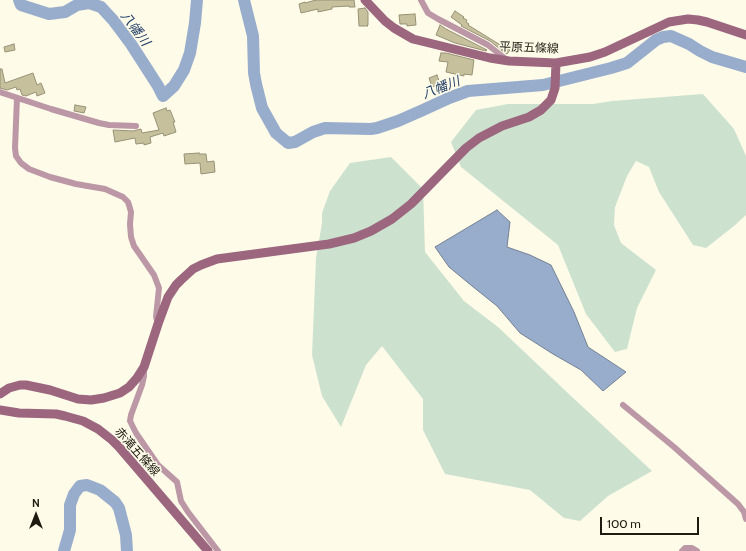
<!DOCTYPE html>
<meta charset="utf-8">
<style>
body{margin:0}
#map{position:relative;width:746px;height:551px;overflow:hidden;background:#fefbe9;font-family:Cabin,sans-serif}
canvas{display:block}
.north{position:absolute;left:16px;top:495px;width:40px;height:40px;-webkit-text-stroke:3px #fefbe9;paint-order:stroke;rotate:0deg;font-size:11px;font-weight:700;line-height:16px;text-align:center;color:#1e1c11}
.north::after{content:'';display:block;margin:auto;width:14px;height:18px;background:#1e1c11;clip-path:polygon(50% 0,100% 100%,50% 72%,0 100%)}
.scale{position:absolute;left:600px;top:517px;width:99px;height:18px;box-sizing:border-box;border:2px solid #1e1c11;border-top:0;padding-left:5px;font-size:12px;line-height:14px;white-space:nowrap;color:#1e1c11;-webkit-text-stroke:3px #fefbe9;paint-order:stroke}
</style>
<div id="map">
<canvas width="746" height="551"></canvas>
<div class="north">N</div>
<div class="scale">100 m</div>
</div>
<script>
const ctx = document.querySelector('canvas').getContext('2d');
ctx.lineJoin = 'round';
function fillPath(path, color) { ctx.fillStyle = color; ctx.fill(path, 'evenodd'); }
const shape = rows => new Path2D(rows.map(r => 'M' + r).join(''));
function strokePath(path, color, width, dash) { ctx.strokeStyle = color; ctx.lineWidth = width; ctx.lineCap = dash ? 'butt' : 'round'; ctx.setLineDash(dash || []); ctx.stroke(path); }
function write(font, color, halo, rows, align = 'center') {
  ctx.font = font + ' Cabin,"Noto Sans JP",sans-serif'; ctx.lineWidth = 3; ctx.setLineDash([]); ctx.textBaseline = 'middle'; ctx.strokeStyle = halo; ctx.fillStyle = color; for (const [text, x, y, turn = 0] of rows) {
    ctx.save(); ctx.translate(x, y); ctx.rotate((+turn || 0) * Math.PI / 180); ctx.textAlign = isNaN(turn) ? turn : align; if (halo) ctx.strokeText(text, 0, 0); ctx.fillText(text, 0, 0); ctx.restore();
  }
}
const green = shape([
 [703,94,734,129,746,156,746,215,734,226,706,248,693,245,659,192,649,167,636,161,627,176,615,207,614,225,621,243,656,270,637,308,627,349,615,352,586,314,558,245,461,167,451,142,476,110,508,104,593,104,612,101],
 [391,157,423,189,425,252,464,301,498,327,571,396,652,471,608,496,580,521,564,518,530,490,445,474,423,430,423,399,382,346,366,365,341,427,322,396,312,355,316,258,322,223,322,213,330,191,350,163]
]);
const water = shape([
 [497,210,510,222,507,247,530,255,551,265,574,312,588,347,626,372,603,391,581,370,553,354,520,333,497,306,472,286,449,267,435,247,497,210]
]);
const river = shape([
 [19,0,21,5,49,14,65,12,77,5,89,3,101,7,113,20,131,44,158,86,163,96,174,86,184,70,190,53,195,23,197,0],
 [244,0,253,36,254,73,256,84,262,108,276,133,288,143,295,142,313,132,325,128,371,129,377,128,398,121,423,110,449,98,468,91,543,85,611,68,627,63,656,40,663,37,671,36,689,44,700,51,712,57,746,67],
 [64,551,70,530,70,505,74,494,80,486,87,485,100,490,115,502,119,508,126,535,127,551]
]);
const building = shape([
 [316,0,354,0,355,7,349,7,349,6,332,7,332,9,318,12,318,9,301,13,299,4,305,2,305,3,316,0],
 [365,8,368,12,368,25,367,25,368,26,359,26,358,9,365,8],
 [455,11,464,17,463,18,467,20,466,22,469,24,468,25,502,46,500,49,490,41,461,26,462,25,451,17,455,11],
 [415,14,416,25,407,26,407,24,400,24,399,15,415,14],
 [440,25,446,29,487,50,486,51,455,43,436,35,440,25],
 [14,44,15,50,5,52,4,47,14,44],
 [503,46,510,50,507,54,501,50,503,46],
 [441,53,446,53,474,60,472,75,464,74,464,76,446,72,448,62,439,61,441,53],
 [0,69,2,69,5,83,33,73,37,85,41,83,45,93,37,96,36,92,26,96,22,95,20,89,17,90,16,87,7,90,0,88,0,69],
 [437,75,440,84,432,87,429,78,437,75],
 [75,105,86,107,84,113,74,111,75,105],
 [166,108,167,111,170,110,175,122,173,122,176,132,164,136,163,133,150,137,151,143,144,145,144,143,136,144,135,138,115,142,113,130,133,131,141,129,142,133,159,130,153,113,166,108],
 [199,153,199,154,206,154,207,162,214,161,215,172,201,174,200,163,185,164,184,154,199,153]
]);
const street = shape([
 [421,0,428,13,438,19,488,45,507,60],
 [0,92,51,109,99,123,109,125,136,126],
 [17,98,15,148,16,156,21,163,29,169,50,177,76,184,105,189,123,197,128,202,129,205,131,212,130,224,131,237,134,246,154,275,159,288,156,317,158,324],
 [144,369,144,376,142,385,131,415,130,421,136,433,158,465,177,482,181,501,188,512,218,551],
 [623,405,674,447,738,504,744,512,746,519],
 [682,551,685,548,692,548,697,551]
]);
const secondary = shape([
 [365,0,385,21,394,28,413,39,490,58,509,61,556,63,590,57,605,52,669,22,688,19,698,20,707,22,746,35],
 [0,394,9,388,20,385,26,385,50,390,78,399,91,400,104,398,120,393,129,387,137,378,144,367,158,324,168,297,176,285,181,280,193,269,201,265,217,259,329,244,354,238,371,231,392,219,411,204,466,148,479,138,502,126,529,117,541,110,551,100,555,88,556,63],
 [0,410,19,413,56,414,65,416,83,421,98,429,112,440,119,447,208,551]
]);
const streetNames = [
 ["平原五條線",529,48,2],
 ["赤滝五條線",137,452,48]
];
const waterNames = [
 ["八幡川",135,29,53],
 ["八幡川",441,88,-21]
];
fillPath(green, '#cde1cf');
fillPath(water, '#98accb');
strokePath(water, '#738193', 1);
strokePath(river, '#98accb', 12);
fillPath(building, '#c7c09c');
strokePath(building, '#979276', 1);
strokePath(street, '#bc97a6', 6);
strokePath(secondary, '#9b667e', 9);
write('12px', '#1e1c11', '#fefbe9', streetNames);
write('italic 13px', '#25406a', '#fefbe9', waterNames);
</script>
